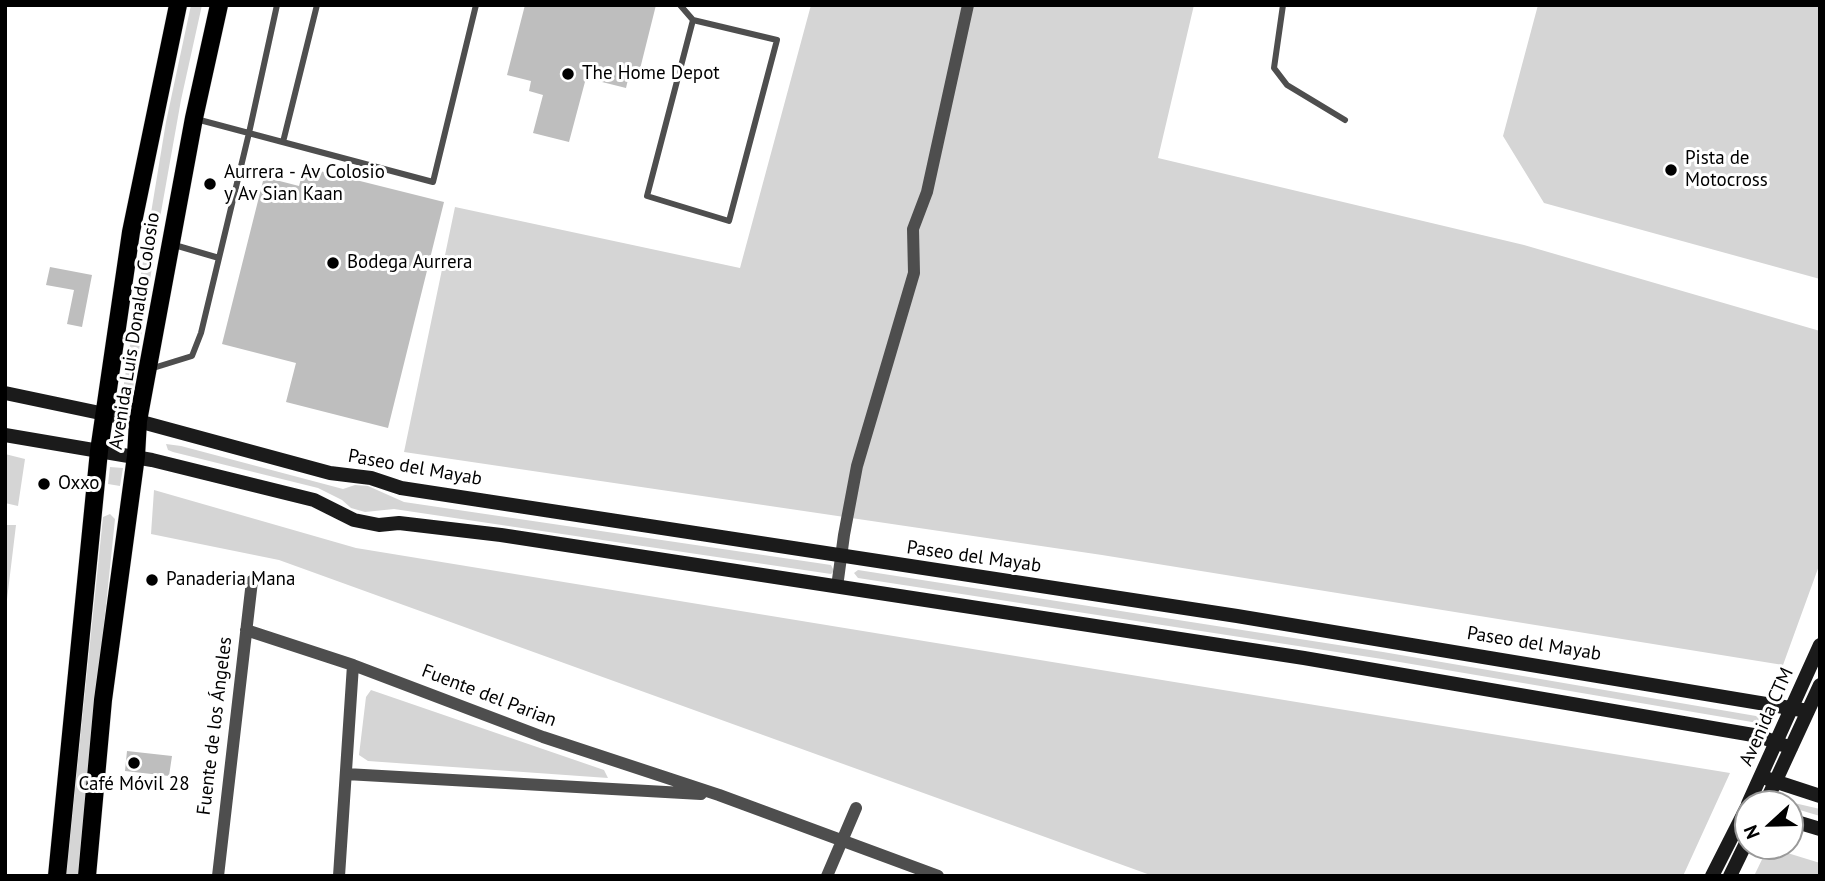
<!DOCTYPE html>
<meta charset="utf-8">
<style>
body{margin:0}
#map{position:relative;width:1825px;height:881px;overflow:hidden;background:#fff;font-family:"PT Sans",sans-serif}
canvas{display:block}
.frame{position:absolute;inset:0;border:7px solid #000;pointer-events:none}
.north{position:absolute;left:1734px;top:790px;width:70px;height:70px;box-sizing:border-box;background:#fff;border:2px solid #999;border-radius:50%;rotate:248deg;font-size:19px;font-weight:700;line-height:28px;text-align:center;color:#000}
.north::after{content:'';display:block;margin:auto;width:24px;height:32px;background:#000;clip-path:polygon(50% 0,100% 100%,50% 72%,0 100%)}
</style>
<div id="map">
<canvas width="1825" height="881"></canvas>
<div class="frame"></div>
<div class="north">N</div>
</div>
<script>
const ctx = document.querySelector('canvas').getContext('2d');
ctx.lineJoin = 'round';
function fillPath(path, color) { ctx.fillStyle = color; ctx.fill(path, 'evenodd'); }
const shape = rows => new Path2D(rows.map(r => 'M' + r).join(''));
function strokePath(path, color, width, dash) { ctx.strokeStyle = color; ctx.lineWidth = width; ctx.lineCap = dash ? 'butt' : 'round'; ctx.setLineDash(dash || []); ctx.stroke(path); }
function write(font, color, halo, rows, align = 'center') {
  ctx.font = font + ' "PT Sans",sans-serif'; ctx.lineWidth = 6; ctx.setLineDash([]); ctx.textBaseline = 'middle'; ctx.strokeStyle = halo; ctx.fillStyle = color; for (const [text, x, y, turn = 0] of rows) {
    ctx.save(); ctx.translate(x, y); ctx.rotate((+turn || 0) * Math.PI / 180); ctx.textAlign = isNaN(turn) ? turn : align; if (halo) ctx.strokeText(text, 0, 0); ctx.fillText(text, 0, 0); ctx.restore();
  }
}
const green = shape([
 [191,5,202,5,181,100,158,229,131,401,127,405,121,403,138,292,166,122],
 [811,5,1194,5,1158,158,1524,245,1820,331,1820,563,1783,665,1102,555,404,452,455,207,740,268],
 [1538,5,1820,5,1820,279,1544,203,1503,136],
 [166,444,181,446,343,489,355,485,368,486,404,502,831,565,834,571,831,574,394,509,365,512,351,508,342,500,318,488,173,452,168,450],
 [5,454,25,459,18,506,5,503],
 [110,467,123,468,120,486,108,484],
 [154,490,356,548,1730,773,1683,876,1153,876,279,560,151,534],
 [110,514,115,519,78,876,66,876,103,517],
 [5,525,16,525,5,616],
 [858,570,1383,652,1756,716,1759,719,1758,722,1752,722,1382,659,858,578,854,573],
 [371,690,604,770,608,778,368,761,359,755,366,697],
 [1790,802,1820,809,1820,816,1793,808,1788,804],
 [1768,847,1820,863,1820,876,1754,876]
]);
const building = shape([
 [525,5,656,5,639,73,630,71,626,88,586,78,569,142,533,133,543,95,529,91,531,81,507,75],
 [304,167,444,202,388,428,286,402,296,363,222,344,264,177,299,186],
 [50,267,92,275,82,327,67,324,74,290,46,285],
 [127,751,172,756,169,776,125,771]
]);
const service = shape([
 [680,5,693,20,647,196,729,221,777,40,693,20],
 [1283,5,1274,68,1287,85,1345,120],
 [196,119,433,182,476,5],
 [283,142,317,5],
 [171,244,219,258],
 [150,369,192,356,201,333,249,133,277,5]
]);
const minor = shape([
 [837,587,844,535,857,466,914,273,913,229,927,192,968,5],
 [246,630,353,665,543,737,719,795,938,876],
 [346,774,701,794],
 [218,876,252,581],
 [339,876,353,665],
 [827,876,856,808]
]);
const secondary = shape([
 [5,393,138,421,330,473,371,478,401,488,1237,616,1808,711],
 [5,435,152,460,314,500,354,520,379,525,399,523,501,535,1304,658,1759,736,1791,748],
 [1768,779,1820,796],
 [1748,804,1820,645],
 [1765,804,1820,685],
 [1790,820,1820,829],
 [1712,876,1748,805],
 [1730,876,1748,839]
]);
const primary = shape([
 [57,876,99,451,131,232,178,5],
 [87,876,103,700,136,456,138,421,194,118,219,5]
]);
const markers = [
 [568,74,7,"#000"],
 [1671,170,7,"#000"],
 [210,184,7,"#000"],
 [333,263,7,"#000"],
 [44,484,7,"#000"],
 [152,580,7,"#000"],
 [134,763,7,"#000"]
];
const poiNames = [
 ["The Home Depot",582,74],
 ["Pista de",1685,159],
 ["Motocross",1685,181],
 ["Aurrera - Av Colosio",224,173],
 ["y Av Sian Kaan",224,195],
 ["Bodega Aurrera",347,263],
 ["Oxxo",58,484],
 ["Panaderia Mana",166,580],
 ["Café Móvil 28",134,785,"center"]
];
const streetNames = [
 ["Avenida Luis Donaldo Colosio",135,331,-81],
 ["Paseo del Mayab",415,468,10],
 ["Paseo del Mayab",974,557,8],
 ["Paseo del Mayab",1534,644,9],
 ["Fuente del Parian",489,696,21],
 ["Avenida CTM",1767,717,-66],
 ["Fuente de los Ángeles",215,726,-83]
];
fillPath(green, '#d5d5d5');
fillPath(building, '#bebebe');
strokePath(primary, '#dbdbdb', 19);
strokePath(service, '#4e4e4e', 6);
strokePath(minor, '#4e4e4e', 12);
strokePath(secondary, '#1b1b1b', 14);
strokePath(primary, '#000', 18);
for (const [x, y, r, color] of markers) { const dot = new Path2D(); dot.arc(x, y, r, 0, 2 * Math.PI); ctx.fillStyle = color; ctx.fill(dot); strokePath(dot, '#fff', 2.5); }
write('19px', '#000', '#fff', poiNames, 'left');
write('19px', '#000', '#fff', streetNames);
</script>
